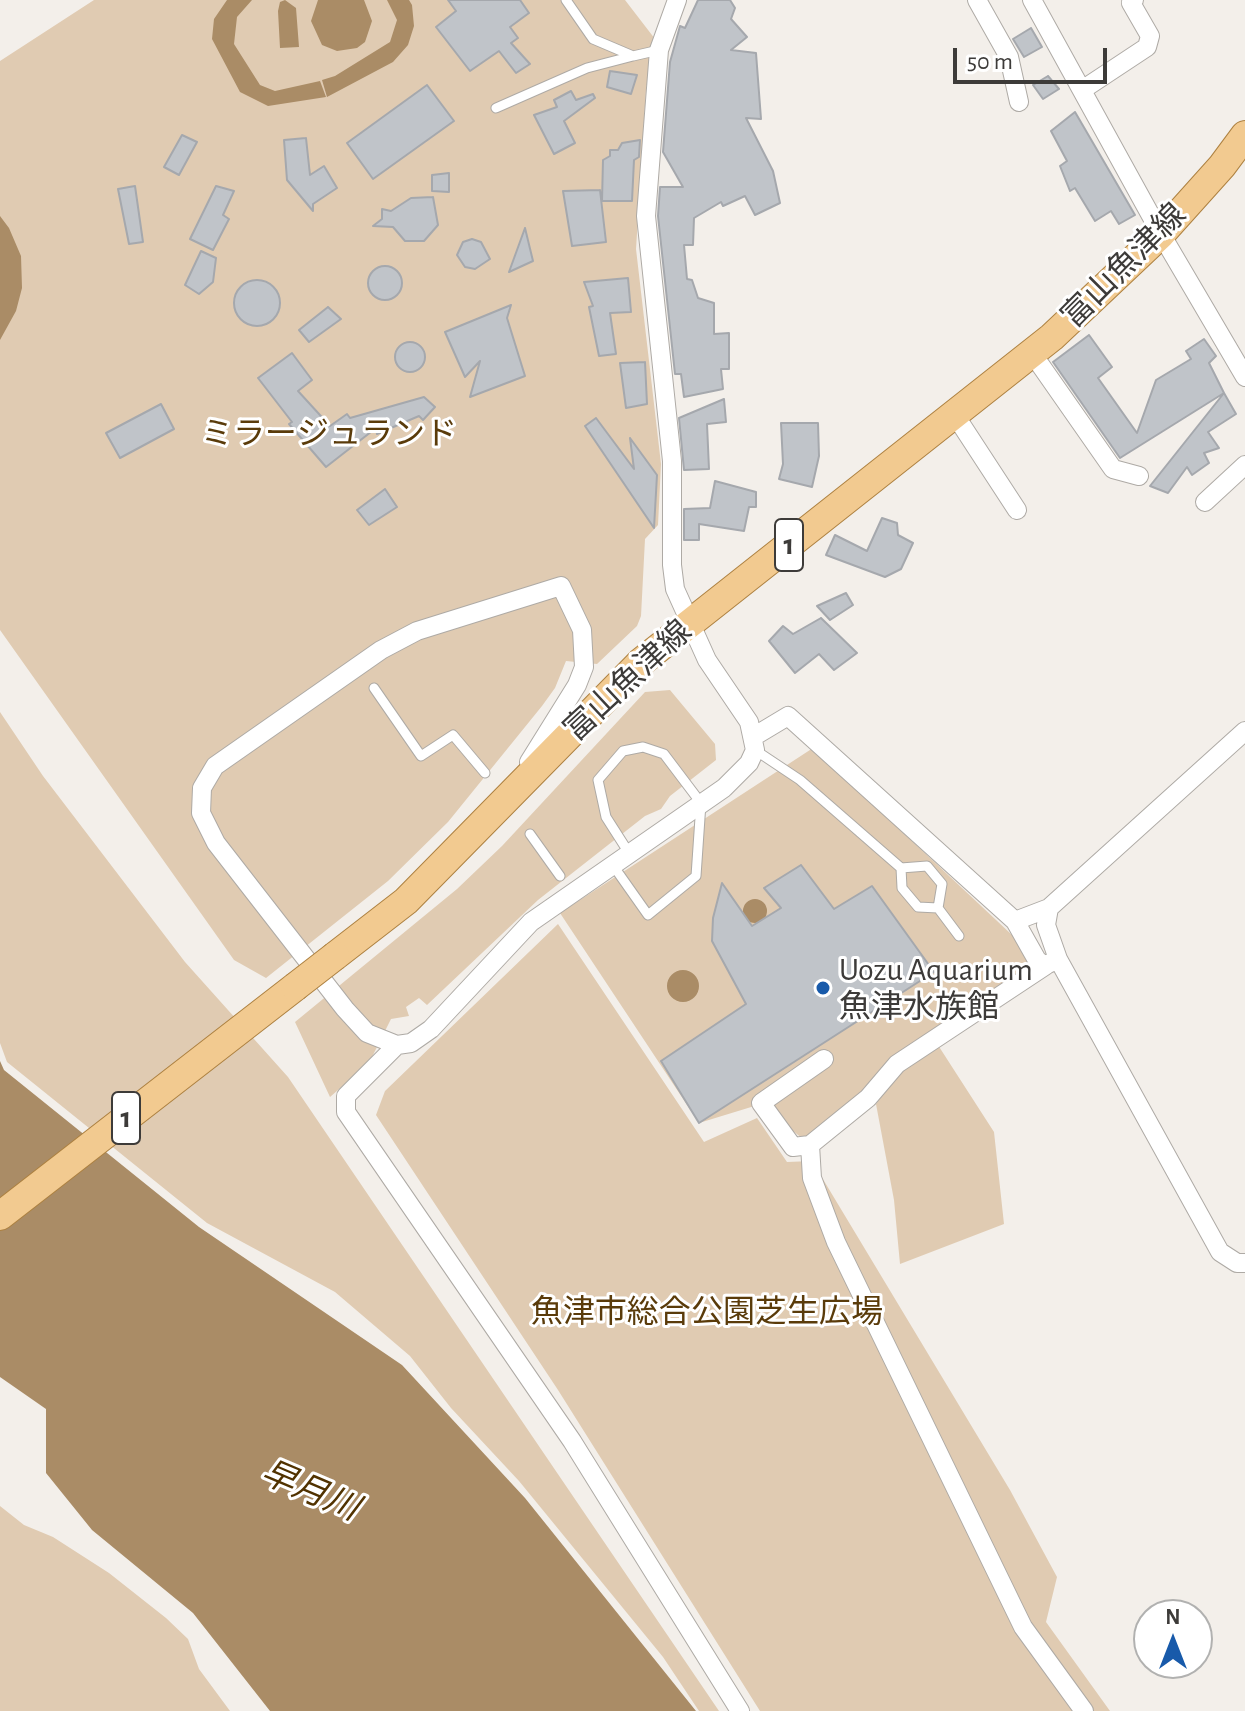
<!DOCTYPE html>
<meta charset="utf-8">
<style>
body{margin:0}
#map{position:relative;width:1245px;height:1711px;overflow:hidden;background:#f3efea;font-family:"Alegreya Sans",sans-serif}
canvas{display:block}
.north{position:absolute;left:1133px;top:1599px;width:80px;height:80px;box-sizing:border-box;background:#fff;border:2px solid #b1b1b0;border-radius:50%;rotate:0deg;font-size:22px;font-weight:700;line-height:32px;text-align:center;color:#3d3b39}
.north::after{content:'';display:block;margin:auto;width:28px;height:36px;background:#185aaa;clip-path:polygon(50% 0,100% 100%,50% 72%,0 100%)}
.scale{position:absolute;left:953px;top:48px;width:154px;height:36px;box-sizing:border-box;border:4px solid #3d3b39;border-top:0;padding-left:10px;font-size:24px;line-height:28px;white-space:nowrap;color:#3d3b39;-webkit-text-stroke:6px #fff;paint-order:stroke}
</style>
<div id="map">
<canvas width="1245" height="1711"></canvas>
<div class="north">N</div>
<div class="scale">50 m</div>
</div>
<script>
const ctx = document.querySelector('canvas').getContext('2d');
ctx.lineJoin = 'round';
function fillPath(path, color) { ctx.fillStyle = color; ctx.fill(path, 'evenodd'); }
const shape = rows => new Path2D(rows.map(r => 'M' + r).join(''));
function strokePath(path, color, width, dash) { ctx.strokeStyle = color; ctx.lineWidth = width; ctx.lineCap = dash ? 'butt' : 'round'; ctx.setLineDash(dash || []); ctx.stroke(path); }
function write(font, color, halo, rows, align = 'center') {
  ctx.font = font + ' "Alegreya Sans","Noto Sans JP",sans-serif'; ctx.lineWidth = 6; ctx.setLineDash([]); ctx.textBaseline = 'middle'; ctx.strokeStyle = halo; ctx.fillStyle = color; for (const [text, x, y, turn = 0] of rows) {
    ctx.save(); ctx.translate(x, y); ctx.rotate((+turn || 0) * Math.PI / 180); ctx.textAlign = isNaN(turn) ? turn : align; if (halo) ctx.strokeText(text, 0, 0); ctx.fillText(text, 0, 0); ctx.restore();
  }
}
const green = shape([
 [94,0,625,0,655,39,646,90,636,249,661,464,658,525,645,539,641,616,637,626,597,664,566,661,555,688,542,706,448,822,388,881,266,978,234,960,0,630,0,61],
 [670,690,715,744,716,760,670,796,661,809,645,816,538,900,427,1005,419,998,406,1007,409,1016,391,1019,369,1063,330,1097,295,1022,457,889,502,846,645,692],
 [0,712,43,776,185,962,288,1077,719,1711,699,1711,663,1657,519,1481,451,1408,410,1356,335,1292,207,1223,7,1062,0,1043],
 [813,748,1045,966,935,1034,810,1145,761,1104,699,1123,560,913],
 [558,924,704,1142,757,1118,787,1162,812,1161,1010,1490,1057,1577,1046,1622,1110,1711,760,1711,558,1390,376,1115,385,1091],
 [936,1042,994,1132,1004,1224,900,1264,894,1200,876,1104,901,1070],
 [0,1506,24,1525,53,1537,109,1573,166,1618,188,1639,199,1669,230,1711,0,1711]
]);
const water = shape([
 [227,0,252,0,237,17,234,44,260,85,275,91,320,81,326,97,268,106,240,92,212,39,214,19],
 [285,0,296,8,299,47,280,48,278,11,280,2],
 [318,0,364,0,372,21,365,42,357,48,337,51,322,45,311,21],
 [387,0,409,0,412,5,414,26,408,45,393,62,327,97,322,80,335,76,390,42,397,20],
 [0,216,9,228,21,256,22,288,16,311,0,340],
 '743 911a12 12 0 1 1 24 0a12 12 0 1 1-24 0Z',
 '667 986a16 16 0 1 1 32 0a16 16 0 1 1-32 0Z',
 [0,1061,4,1070,199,1227,402,1365,525,1498,696,1711,270,1711,193,1613,92,1530,46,1473,46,1409,0,1377]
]);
const building = shape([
 [448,0,520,0,529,13,510,27,518,38,511,43,530,64,516,73,499,51,470,71,436,27,456,11,448,0],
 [698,0,730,0,735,8,731,19,747,37,731,50,756,53,761,119,746,118,773,171,780,203,755,215,745,196,723,206,721,202,694,218,693,245,684,245,687,279,692,280,698,298,714,303,714,334,729,333,729,369,721,369,723,389,684,397,681,374,675,374,658,216,660,187,683,187,663,152,670,62,680,26,685,28,698,0],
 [1031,28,1042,47,1024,57,1013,39,1031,28],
 [610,71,637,75,631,94,607,87,610,71],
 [1048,76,1059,89,1043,99,1033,85,1048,76],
 [427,85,454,121,373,179,347,143,427,85],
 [571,91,576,100,593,94,595,98,564,121,575,143,554,154,534,115,557,107,554,100,571,91],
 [1075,112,1135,215,1119,224,1111,211,1095,221,1075,188,1070,191,1060,166,1067,161,1051,131,1075,112],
 [182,135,197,142,179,175,164,167,182,135],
 [306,138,310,175,324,166,337,188,313,204,313,211,287,180,284,140,306,138],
 [640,140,639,157,634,160,632,201,602,201,603,160,610,156,610,150,618,150,622,143,640,140],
 [449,173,449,192,432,191,432,175,449,173],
 [135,186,143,242,129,244,118,189,135,186],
 [216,186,234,191,223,215,229,219,213,250,190,239,216,186],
 [600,190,606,242,572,246,563,191,600,190],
 [433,197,438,225,424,241,405,241,393,227,373,226,382,219,382,209,391,211,411,198,433,197],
 [525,228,533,261,509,272,525,228],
 [472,239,481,242,490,259,475,269,465,267,457,255,463,242,472,239],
 [201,251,216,258,213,282,199,294,185,285,201,251],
 '368 283a17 17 0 1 1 34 0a17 17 0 1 1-34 0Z',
 [628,278,631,312,610,313,616,354,599,356,589,307,593,306,584,282,628,278],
 '234 303a23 23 0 1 1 46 0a23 23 0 1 1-46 0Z',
 [511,305,507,318,525,376,470,397,480,361,465,377,445,332,511,305],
 [328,307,341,319,309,342,299,330,328,307],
 [1089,335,1112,367,1098,378,1137,433,1156,380,1191,359,1186,351,1204,339,1216,356,1209,363,1224,393,1120,458,1053,362,1089,335],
 '395 357a15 15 0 1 1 30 0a15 15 0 1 1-30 0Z',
 [292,353,312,380,298,391,330,426,347,414,350,418,424,397,435,407,423,420,419,416,377,434,376,428,326,467,289,424,292,422,258,378,292,353],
 [645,362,647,404,626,408,620,363,645,362],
 [1224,393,1236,414,1208,432,1219,448,1204,453,1209,463,1192,475,1187,467,1168,493,1150,486,1224,393],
 [724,399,726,422,707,424,709,469,684,470,679,418,724,399],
 [161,404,174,429,120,458,106,433,161,404],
 [596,418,634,469,630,438,657,475,654,528,585,426,596,418],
 [781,423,818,423,819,456,812,487,779,479,783,464,781,423],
 [715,481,756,492,756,507,749,507,744,531,699,524,699,540,684,540,684,509,710,508,715,481],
 [385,489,397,507,369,525,357,510,385,489],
 [882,518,897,523,898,535,913,543,901,569,885,577,826,555,835,535,867,551,882,518],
 [846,593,853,605,830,620,817,606,846,593],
 [821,618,857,653,834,670,819,654,795,673,769,641,783,626,793,634,821,618],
 [801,865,834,909,872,886,934,972,699,1123,661,1061,746,1004,712,941,713,918,722,883,752,926,781,908,764,888,801,865]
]);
const service = shape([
 [566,0,593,39,633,56,659,50],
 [496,108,587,68,633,56],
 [374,688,421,756,453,735,485,773],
 [755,750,800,780,901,868,902,888,918,907,938,908,942,884,927,866,901,868],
 [530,834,560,876],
 [612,864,648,915,696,876,701,803,664,754,643,747,623,751,598,780,606,817,629,853],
 [938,908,959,936]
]);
const minor = shape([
 [977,0,1009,57,1019,102],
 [1032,0,1161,234,1245,377],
 [1082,90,1147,47,1150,36,1131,3,1134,0],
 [1032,353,1113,469,1139,476],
 [955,415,1017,510],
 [1205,502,1245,465],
 [753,737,788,716,1015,921,1037,960,1045,966,897,1064,868,1098,810,1145,812,1178,836,1242,1023,1627,1084,1711],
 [529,762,577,685,584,667,582,630,561,586,417,631,381,650,215,766,202,788,201,813,216,843,345,1009,367,1033,397,1045,411,1043,431,1029,531,922,724,788,749,763,755,750,749,722,707,660,675,589,672,565,672,461,646,216,659,50,677,0],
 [1015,921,1049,908],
 [1058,959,1220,1252,1237,1263,1245,1263],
 [1048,964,1058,959,1046,925,1049,908,1245,731],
 [397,1045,346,1096,346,1112,572,1441,740,1711],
 [810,1145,793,1147,761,1103,824,1059]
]);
const primary = shape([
 [335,956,406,901,641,662,1052,337,1161,234,1222,166,1245,135],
 [0,1216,295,987]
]);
const primaryBridge = shape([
 [295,987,335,956]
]);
const markers = [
 [823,988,8,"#185aaa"]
];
const shields = [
 [789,545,28],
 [126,1118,28]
];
const shieldNames = [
 ["1",789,545],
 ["1",126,1118]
];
const streetNames = [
 ["富山魚津線",1124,266,-45],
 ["富山魚津線",628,681,-43]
];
const parkNames = [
 ["ミラージュランド",329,434],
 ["魚津市総合公園芝生広場",707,1312]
];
const poiNames = [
 ["Uozu Aquarium",839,970],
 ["魚津水族館",839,1007]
];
const waterNames = [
 ["早月川",310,1491,23]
];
fillPath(green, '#e0cbb2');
fillPath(water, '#aa8c66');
fillPath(building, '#c0c4c9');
strokePath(building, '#a5a8ad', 2);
strokePath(service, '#aeaaa5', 11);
strokePath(minor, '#aeaaa5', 20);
strokePath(primary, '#ad8141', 30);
strokePath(service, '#fff', 9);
strokePath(minor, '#fff', 18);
strokePath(primary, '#f2ca90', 28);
strokePath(primaryBridge, '#ad8141', 30, []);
strokePath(primaryBridge, '#f2ca90', 28);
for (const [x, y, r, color] of markers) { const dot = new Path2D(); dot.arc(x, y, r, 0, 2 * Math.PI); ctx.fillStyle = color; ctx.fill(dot); strokePath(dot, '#fff', 3); }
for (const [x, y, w] of shields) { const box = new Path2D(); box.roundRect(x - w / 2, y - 26, w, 52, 6); ctx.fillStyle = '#fff'; ctx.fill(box); strokePath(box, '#3d3b39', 2); }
write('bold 30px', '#3d3b39', null, shieldNames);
write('32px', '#3d3b39', '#fff', streetNames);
write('32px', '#5a3b0a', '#fff', parkNames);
write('32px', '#3d3b39', '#fff', poiNames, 'left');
write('italic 34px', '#513200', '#fff', waterNames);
</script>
